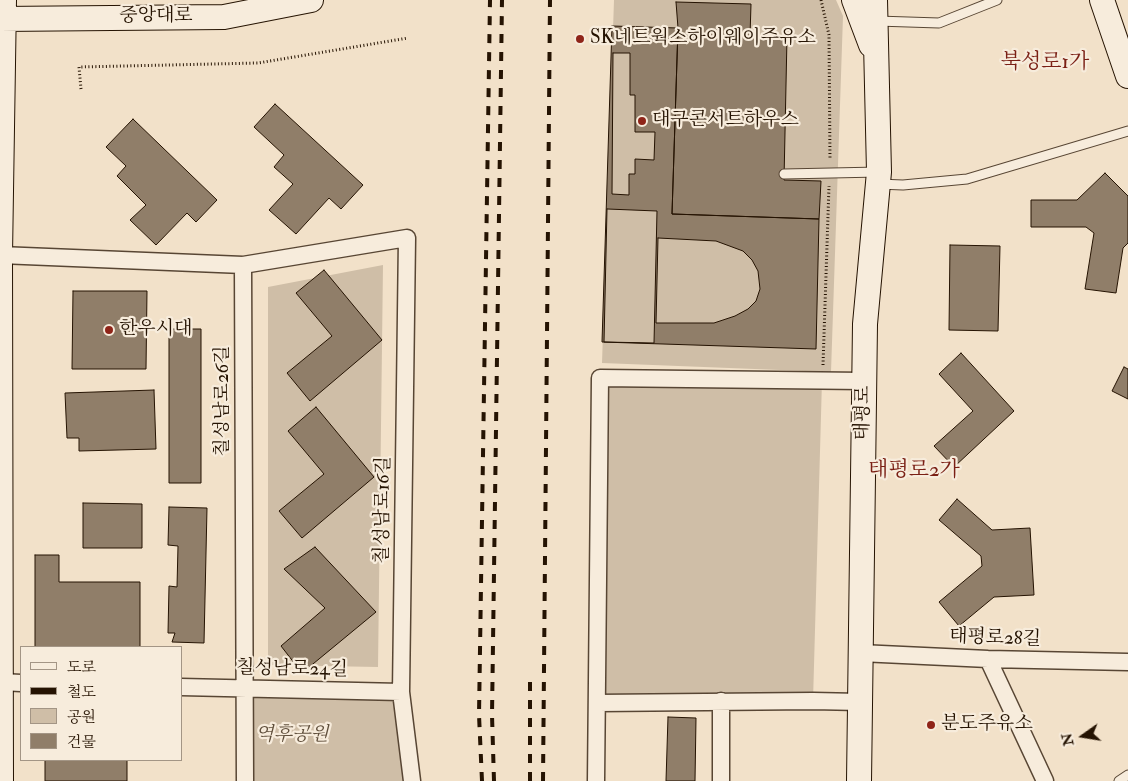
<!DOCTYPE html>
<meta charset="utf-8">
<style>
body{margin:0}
#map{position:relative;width:1128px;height:781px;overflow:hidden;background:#f2e1c9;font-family:"IM FELL Double Pica","Noto Serif KR",serif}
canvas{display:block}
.legend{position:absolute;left:20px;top:646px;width:162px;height:115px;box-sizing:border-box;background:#f7ecdc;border:1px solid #a39585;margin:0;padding:6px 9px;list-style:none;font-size:15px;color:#251302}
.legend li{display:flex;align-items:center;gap:10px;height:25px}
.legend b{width:25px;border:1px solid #a39585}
.north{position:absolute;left:1058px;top:711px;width:50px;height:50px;-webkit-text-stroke:4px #f7ecdc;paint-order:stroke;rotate:257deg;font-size:14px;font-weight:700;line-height:20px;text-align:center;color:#251302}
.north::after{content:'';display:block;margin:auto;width:18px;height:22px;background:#251302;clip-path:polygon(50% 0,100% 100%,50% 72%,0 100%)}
</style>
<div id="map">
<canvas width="1128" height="781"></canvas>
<ul class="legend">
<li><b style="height:6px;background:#f7ecdc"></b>도로</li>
<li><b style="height:6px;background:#251302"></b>철도</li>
<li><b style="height:14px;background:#cfbea7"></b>공원</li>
<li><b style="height:14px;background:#907e69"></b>건물</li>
</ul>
<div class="north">N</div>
</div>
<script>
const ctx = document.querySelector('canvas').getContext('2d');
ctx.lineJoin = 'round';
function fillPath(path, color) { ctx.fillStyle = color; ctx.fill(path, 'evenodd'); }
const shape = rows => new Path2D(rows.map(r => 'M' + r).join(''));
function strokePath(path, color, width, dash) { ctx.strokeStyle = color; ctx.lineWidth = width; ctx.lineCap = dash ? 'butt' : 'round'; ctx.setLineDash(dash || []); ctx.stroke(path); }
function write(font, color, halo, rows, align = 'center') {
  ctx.font = font + ' "IM FELL Double Pica","Noto Serif KR",serif'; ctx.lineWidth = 4.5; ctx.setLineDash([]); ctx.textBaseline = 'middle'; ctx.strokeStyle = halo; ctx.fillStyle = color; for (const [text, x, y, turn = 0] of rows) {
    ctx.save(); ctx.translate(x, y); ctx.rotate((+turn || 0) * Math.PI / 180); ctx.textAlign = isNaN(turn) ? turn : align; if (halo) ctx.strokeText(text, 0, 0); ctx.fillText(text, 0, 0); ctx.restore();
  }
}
const green = shape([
 [614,0,836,0,843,16,831,372,602,363],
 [383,265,378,667,268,665,268,287],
 [600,378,822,380,813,701,598,703],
 [245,689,401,692,412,781,245,781]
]);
const building = shape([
 [676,2,751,4,750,36,787,37,784,180,821,181,819,219,672,214,678,28,676,2],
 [612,26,678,28,672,214,819,219,816,349,602,342,612,26],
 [613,53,630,53,630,95,635,95,635,132,655,132,654,160,635,159,635,174,629,174,629,195,612,194,613,53],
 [275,104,363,185,341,209,329,198,296,234,269,210,293,184,274,167,284,155,254,127,275,104],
 [133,119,217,200,196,222,187,213,156,245,130,220,146,205,117,176,126,166,106,147,133,119],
 [1105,173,1128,196,1128,243,1123,248,1116,293,1085,289,1094,233,1086,227,1031,227,1031,200,1077,200,1105,173],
 [607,209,657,211,654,343,604,342,607,209],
 [658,238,716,241,743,251,752,260,758,271,760,289,756,301,748,309,735,316,714,323,656,323,658,238],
 [950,245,1000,246,998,331,949,330,950,245],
 [324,270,382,340,310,401,287,373,332,336,296,293,324,270],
 [73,291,147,291,146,369,72,369,73,291],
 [169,329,201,329,201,483,169,483,169,329],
 [961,353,1014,411,954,467,934,446,973,411,939,374,961,353],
 [1124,367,1128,369,1128,399,1112,391,1124,367],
 [154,390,156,449,79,451,79,438,67,438,65,393,154,390],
 [316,407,374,477,302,538,279,511,324,474,288,431,316,407],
 [957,499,992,530,1030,528,1034,595,994,597,959,626,939,602,982,566,981,556,939,520,957,499],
 [83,503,142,504,142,548,83,548,83,503],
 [169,507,207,508,204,643,172,642,175,633,168,633,169,586,177,587,178,546,168,545,169,507],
 [315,547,376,612,302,673,281,646,325,608,284,569,315,547],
 [35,555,59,555,59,582,140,582,140,647,35,647,35,555],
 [668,717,696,718,695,781,666,781,668,717],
 [45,760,127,760,127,781,45,781,45,760]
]);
const path = shape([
 [821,0,829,35,830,160],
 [81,89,79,67,258,63,408,38],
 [823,365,829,186]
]);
const lane = shape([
 [877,21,939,23,997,0],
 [784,174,879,172],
 [878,184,903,185,967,179,1128,131],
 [1119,781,1128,775]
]);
const street = shape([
 [0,255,243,265,407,238,401,692,412,781],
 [243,265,245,781],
 [860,653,988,659,1128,662],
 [988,659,1045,781],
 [1,682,21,683],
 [181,687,401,692],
 [598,703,813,701,860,702],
 [596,781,600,378,864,381],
 [721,781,721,701]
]);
const secondary = shape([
 [854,0,871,45],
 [1102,0,1128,76],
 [0,19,224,17,311,0],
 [1,781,0,255,4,0],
 [859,781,865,324,879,172,875,0]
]);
const rail = shape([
 [482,781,479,715,490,0],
 [494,781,492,715,502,0],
 [530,781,530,675],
 [543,781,550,0]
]);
const markers = [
 [580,39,5,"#8f2418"],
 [642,121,5,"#8f2418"],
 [109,330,5,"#8f2418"],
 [931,725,5,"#8f2418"]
];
const streetNames = [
 ["중앙대로",156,17],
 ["칠성남로26길",224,401,-90],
 ["태평로",864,413,-89],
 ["칠성남로16길",384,510,-89],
 ["태평로28길",995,639,2],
 ["칠성남로24길",292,670,1]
];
const poiNames = [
 ["SK네트웍스하이웨이주유소",590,39],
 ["대구콘서트하우스",652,121],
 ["한우시대",119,330],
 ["분도주유소",941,725]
];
const parkNames = [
 ["역후공원",292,736]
];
const quarterNames = [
 ["북성로1가",1045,63],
 ["태평로2가",914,471]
];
fillPath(green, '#cfbea7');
fillPath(building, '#907e69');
strokePath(building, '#251302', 1);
strokePath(lane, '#584634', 11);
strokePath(street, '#584634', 19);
strokePath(secondary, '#251302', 26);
strokePath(path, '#251302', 3, [1, 2.5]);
strokePath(lane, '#f7ecdc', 9);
strokePath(street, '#f7ecdc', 16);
strokePath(secondary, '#f7ecdc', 24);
strokePath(rail, '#251302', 4, [9, 9]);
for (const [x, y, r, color] of markers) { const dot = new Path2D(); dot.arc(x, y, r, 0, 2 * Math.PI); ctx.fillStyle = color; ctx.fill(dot); strokePath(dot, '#f7ecdc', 2); }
write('19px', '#251302', '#f7ecdc', streetNames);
write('19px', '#251302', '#f7ecdc', poiNames, 'left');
write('italic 19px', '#604f3c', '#f7ecdc', parkNames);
write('21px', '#7a1f14', '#f7ecdc', quarterNames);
</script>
